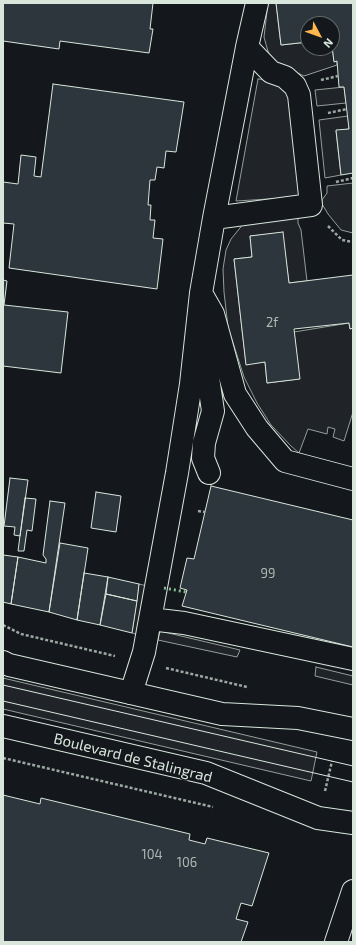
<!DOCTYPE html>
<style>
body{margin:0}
#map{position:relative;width:356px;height:945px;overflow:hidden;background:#14181c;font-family:"Exo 2",sans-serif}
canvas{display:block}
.frame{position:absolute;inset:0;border:4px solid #d8e6dc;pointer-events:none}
.north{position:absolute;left:300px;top:16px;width:40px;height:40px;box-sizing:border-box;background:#14181c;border:1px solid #626a69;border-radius:50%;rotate:131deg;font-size:11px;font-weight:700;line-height:16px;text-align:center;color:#d8e6dc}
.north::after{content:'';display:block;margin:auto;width:14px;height:18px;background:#ffb74d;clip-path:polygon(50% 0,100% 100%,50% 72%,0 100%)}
</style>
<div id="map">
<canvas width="356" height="945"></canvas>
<div class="frame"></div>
<div class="north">N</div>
</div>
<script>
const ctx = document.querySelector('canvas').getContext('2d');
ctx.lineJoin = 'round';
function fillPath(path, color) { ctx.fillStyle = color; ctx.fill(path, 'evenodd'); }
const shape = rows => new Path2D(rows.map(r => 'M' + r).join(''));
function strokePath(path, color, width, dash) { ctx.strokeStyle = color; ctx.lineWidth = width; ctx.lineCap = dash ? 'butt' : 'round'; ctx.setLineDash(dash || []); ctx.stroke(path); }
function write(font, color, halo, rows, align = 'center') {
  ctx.font = font + ' "Exo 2",sans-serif'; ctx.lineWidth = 3; ctx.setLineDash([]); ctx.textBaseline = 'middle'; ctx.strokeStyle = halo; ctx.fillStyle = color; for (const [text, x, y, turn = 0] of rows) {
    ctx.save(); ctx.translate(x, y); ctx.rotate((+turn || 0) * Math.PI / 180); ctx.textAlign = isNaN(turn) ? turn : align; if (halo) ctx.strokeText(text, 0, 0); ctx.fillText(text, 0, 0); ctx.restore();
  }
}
const green = shape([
 [268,3,276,3,281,45,308,42,308,48,332,48,332,46,334,61,337,61,337,65,304,76,279,64,270,57,267,48,264,37,268,3],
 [258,79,270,80,280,86,288,93,291,107,301,197,236,201,258,79],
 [344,87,346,103,317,106,315,90,344,87],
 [348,116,349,129,336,131,341,175,325,178,319,120,348,116],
 [353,183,353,233,341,230,328,214,322,204,322,200,327,193,327,186,353,183],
 [298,213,298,223,301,230,307,281,289,283,282,233,250,236,252,257,234,259,246,364,265,362,267,383,299,379,294,332,349,323,350,329,353,328,353,412,344,441,333,437,335,429,328,427,327,434,308,429,299,453,291,446,271,425,257,403,244,377,228,327,224,292,223,269,226,250,231,239,244,223,298,213],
 [139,584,151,587,143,636,132,633,139,584],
 [160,631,240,650,237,657,158,640,160,631],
 [316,667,353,676,353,685,315,676,316,667],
 [3,678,317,752,311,781,3,709,3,678]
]);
const building = shape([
 [3,3,153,3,150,29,153,29,149,53,60,41,59,49,3,41,3,3],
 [276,3,353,3,353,173,341,175,336,130,349,129,344,87,339,87,337,61,334,62,332,46,332,24,308,24,308,42,281,45,276,3],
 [53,84,184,102,176,152,166,151,164,168,157,167,155,180,150,180,148,205,151,205,150,220,155,220,153,238,163,239,157,289,9,268,14,224,3,223,3,182,18,184,21,155,36,157,34,176,41,177,53,84],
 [283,232,289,283,353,275,353,328,350,329,349,323,294,329,300,379,267,383,265,362,246,365,234,259,252,257,250,236,283,232],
 [3,280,7,281,4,305,68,312,61,373,3,366,3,280],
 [10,478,28,480,20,536,14,535,15,527,4,526,10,478],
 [211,486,353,520,353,647,182,606,187,590,180,588,187,558,194,559,211,486],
 [96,492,121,496,116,532,91,528,96,492],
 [25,498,36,499,32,531,27,530,24,551,18,551,25,498],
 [50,501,65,503,49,612,11,604,18,557,46,563,46,559,43,555,50,501],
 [60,543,88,548,77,620,49,612,60,543],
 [3,555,18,557,11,604,3,602,3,555],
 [84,573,108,577,100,625,77,620,84,573],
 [108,577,139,584,137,601,106,594,108,577],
 [106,594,137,601,132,633,100,625,106,594],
 [3,795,40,804,41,798,190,834,189,840,205,844,207,838,269,853,252,906,241,903,236,919,248,922,241,942,3,942,3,795]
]);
const path = shape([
 [321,80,338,76],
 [328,113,347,109],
 [336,182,353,178],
 [328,226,342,240,353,242],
 [198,511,205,512],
 [3,625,21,634,115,656],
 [166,668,247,687],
 [3,758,213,807],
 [325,791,332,761]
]);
const minor = shape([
 [214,218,311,205,299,95,295,86,285,77,271,72,247,47],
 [201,293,213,314,235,394,257,428,285,461,353,479],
 [203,344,213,411,204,443,203,458,209,473],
 [150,619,184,623,353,659],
 [131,693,144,652,177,473,191,384,201,293,214,218,247,47,257,3],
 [336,942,353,891]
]);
const major = shape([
 [3,662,9,665,222,714,298,718,353,729],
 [3,726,206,773,318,818,353,823]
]);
const tram = shape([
 [3,685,353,766],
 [3,701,353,782]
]);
const hedge = shape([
 [164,588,186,592]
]);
const numberNames = [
 ["2f",272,323],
 ["99",268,574],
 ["104",152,855],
 ["106",187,863]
];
const streetNames = [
 ["Boulevard de Stalingrad",133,758,14]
];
fillPath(green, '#202428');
strokePath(green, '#939e99', 1);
fillPath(building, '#2c363c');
strokePath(building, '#d8e6dc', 1);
strokePath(minor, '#d8e6dc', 24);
strokePath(major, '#d8e6dc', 24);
strokePath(path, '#9da8a2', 2.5, [3, 2]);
strokePath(minor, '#14181c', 22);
strokePath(major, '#14181c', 22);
strokePath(tram, '#d8e6dc', 1);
strokePath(hedge, '#8ac095', 3, [2, 3]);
write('13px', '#adbab4', null, numberNames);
write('15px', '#d8e6dc', '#14181c', streetNames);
</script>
